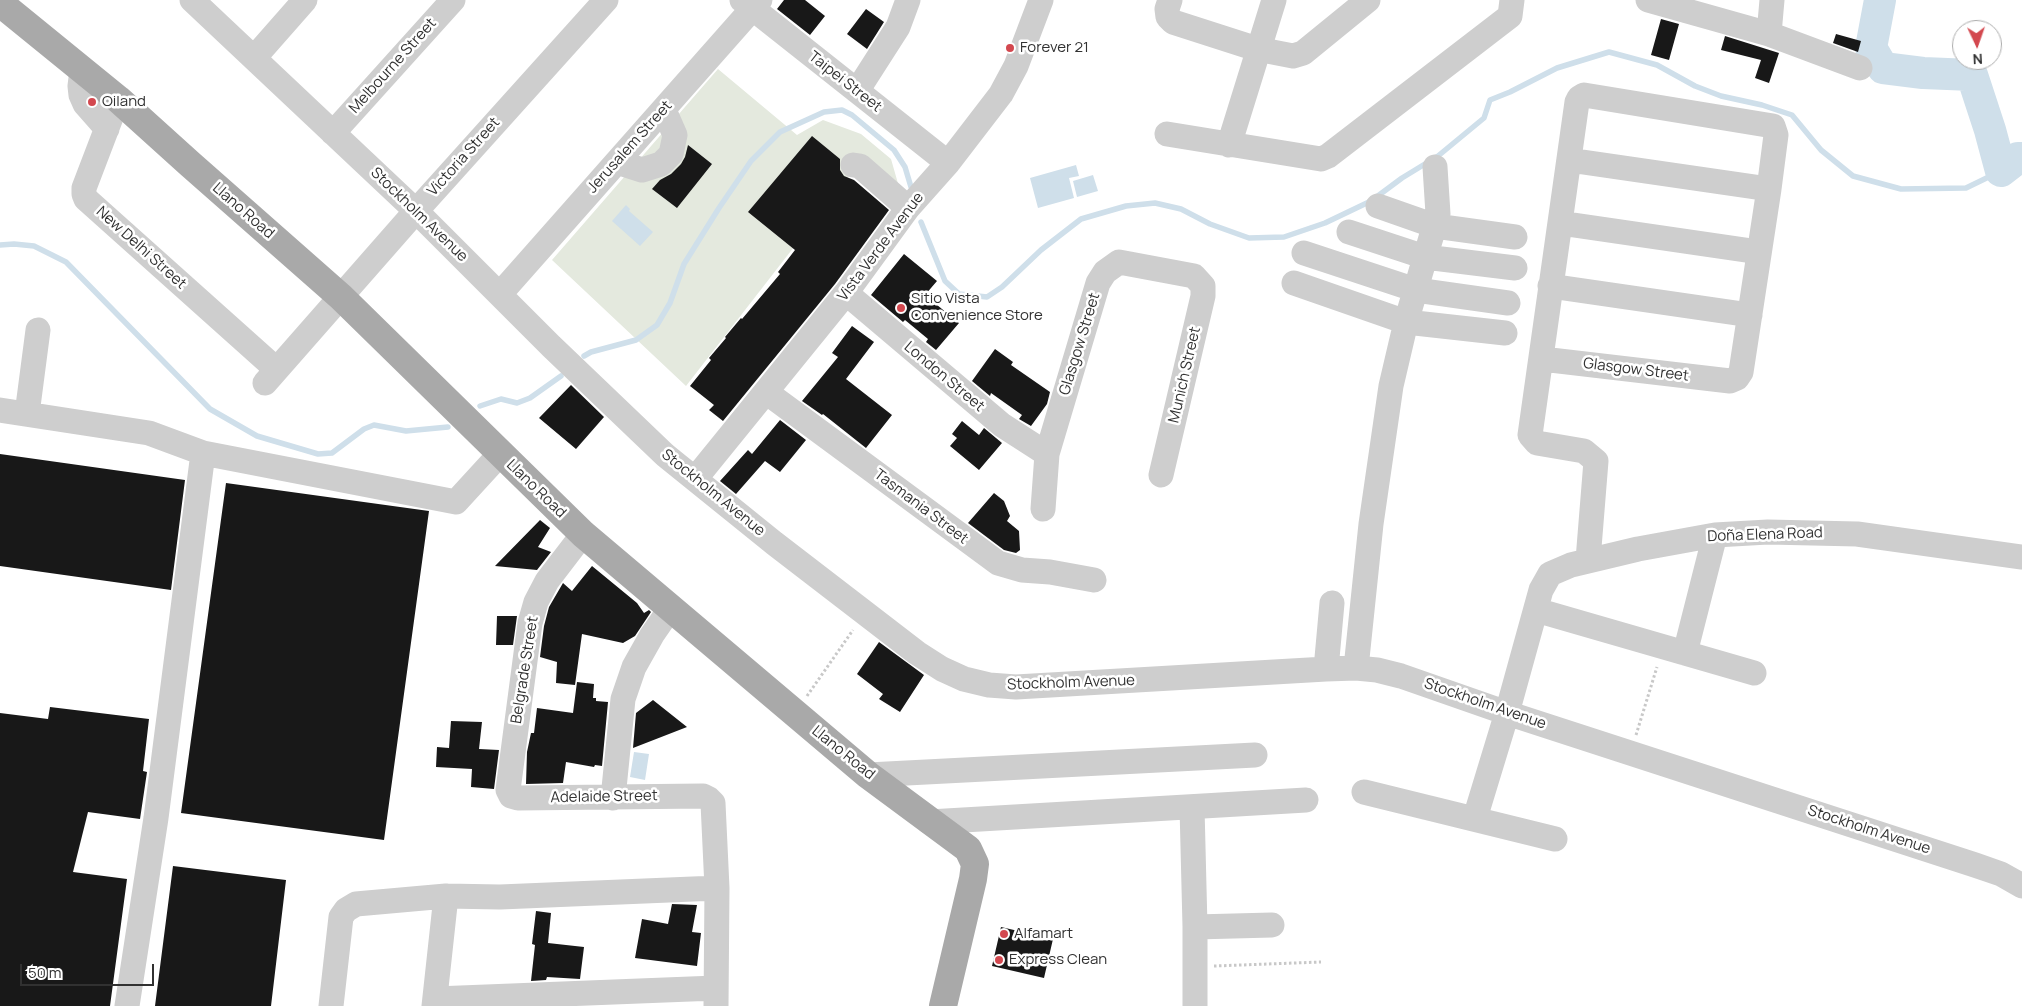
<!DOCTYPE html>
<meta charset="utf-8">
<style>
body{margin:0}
#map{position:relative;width:2022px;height:1006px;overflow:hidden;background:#fff;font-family:Manrope,sans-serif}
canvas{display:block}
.north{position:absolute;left:1952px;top:20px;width:50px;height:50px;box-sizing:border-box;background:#fff;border:1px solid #adadad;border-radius:50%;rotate:177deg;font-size:14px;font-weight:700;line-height:20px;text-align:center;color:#313131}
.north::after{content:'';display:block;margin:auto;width:18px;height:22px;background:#d3484f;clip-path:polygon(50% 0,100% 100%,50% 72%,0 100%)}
.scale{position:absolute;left:20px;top:964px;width:134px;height:22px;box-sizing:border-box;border:2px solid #313131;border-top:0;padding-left:6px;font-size:15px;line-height:18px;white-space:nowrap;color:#313131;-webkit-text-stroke:4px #fff;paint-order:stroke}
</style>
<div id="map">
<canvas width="2022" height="1006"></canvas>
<div class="north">N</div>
<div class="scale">50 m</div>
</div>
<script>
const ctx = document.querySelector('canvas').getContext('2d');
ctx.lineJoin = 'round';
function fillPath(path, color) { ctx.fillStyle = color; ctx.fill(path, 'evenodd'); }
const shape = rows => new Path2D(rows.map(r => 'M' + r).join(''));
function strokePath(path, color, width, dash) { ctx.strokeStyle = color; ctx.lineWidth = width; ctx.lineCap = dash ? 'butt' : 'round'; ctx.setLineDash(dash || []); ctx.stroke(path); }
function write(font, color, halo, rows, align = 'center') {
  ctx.font = font + ' Manrope,sans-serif'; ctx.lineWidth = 5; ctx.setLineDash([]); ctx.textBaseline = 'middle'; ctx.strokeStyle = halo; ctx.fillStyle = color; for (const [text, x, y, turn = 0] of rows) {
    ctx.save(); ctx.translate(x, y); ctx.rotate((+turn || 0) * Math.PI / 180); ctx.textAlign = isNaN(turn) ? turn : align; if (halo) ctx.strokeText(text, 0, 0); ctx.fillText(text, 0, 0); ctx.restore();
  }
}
const green = shape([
 [718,69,797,135,823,120,861,134,891,159,901,194,853,171,686,386,552,260]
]);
const water = shape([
 [1076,165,1079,176,1069,178,1074,198,1038,208,1030,178],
 [1093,175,1098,191,1077,197,1073,181],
 [626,205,630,209,629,211,653,232,640,246,612,221],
 [634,752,649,754,645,780,630,777]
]);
const stream = shape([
 [921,222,945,281,959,294,987,297,1002,287,1041,250,1081,219,1126,206,1155,203,1181,209,1210,224,1249,238,1284,237,1325,223,1371,201,1402,178,1438,156,1484,118,1490,100,1510,92,1557,68,1609,52,1657,65,1695,86,1721,96,1762,105,1792,115,1821,150,1853,176,1901,189,1966,188,2001,171],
 [0,245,14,244,34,246,66,262,210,409,257,436,318,454,332,453,364,429,374,425,406,431,448,427],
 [584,356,591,352,636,340,657,325,670,303,684,264,719,208,751,161,780,132,824,112,842,110,852,115,894,150,905,167,911,187],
 [480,406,501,399,517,403,530,398,561,376]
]);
const river = shape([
 [1880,0,1871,48,1883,68,1923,73,1972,75,1990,130,2001,171,2018,158,2022,158]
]);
const building = shape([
 [784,0,805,0,825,16,810,35,777,9],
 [866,9,884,22,867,49,847,34],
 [1661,19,1679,24,1669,60,1651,55],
 [1836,34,1861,41,1858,52,1833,43],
 [1725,36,1779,53,1769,83,1755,78,1761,60,1721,50],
 [812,136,840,159,840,170,844,176,854,180,889,210,835,284,723,421,709,410,714,405,690,386,711,360,709,358,726,338,725,337,741,318,742,319,780,274,778,272,795,250,748,212],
 [688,145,712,164,677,208,652,189,660,180,671,174,681,164,685,157],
 [904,254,937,281,925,295,959,323,936,350,926,342,928,339,905,320,903,322,871,295],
 [852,326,874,342,846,379,892,415,866,448,823,414,822,415,802,401,838,357,832,353],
 [995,349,1013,362,1011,365,1050,392,1047,404,1031,426,1019,419,1022,415,991,393,990,396,972,381],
 [571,385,604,417,576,449,539,418],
 [780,420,806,440,780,472,765,461,736,494,720,481,748,450,752,454],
 [962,421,979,435,984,428,1002,443,979,470,950,446,957,438,952,434],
 [0,454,185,480,171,590,0,566],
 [226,483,429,511,384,840,181,813],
 [994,493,1004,501,1010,516,1007,521,1019,531,1020,550,1016,553,1004,550,968,523],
 [540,520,550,528,538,547,551,552,537,570,495,566],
 [592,566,637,603,644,613,649,610,651,612,635,636,623,643,582,634,575,685,556,683,557,662,540,657,544,626,549,607,563,583,572,591],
 [497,616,517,616,513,645,496,645],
 [879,642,924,675,900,712,879,699,883,694,857,674],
 [577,682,594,684,593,698,596,698,596,701,608,702,602,766,595,765,594,767,566,762,563,783,526,784,527,752,531,733,534,733,537,708,573,713],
 [653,700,687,727,633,748,636,713],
 [50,707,149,719,143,771,147,772,140,819,88,812,73,872,127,879,110,1006,0,1006,0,713,48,719],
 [451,721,482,722,479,749,499,750,494,789,471,787,472,769,436,767,437,747,449,748],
 [173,866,286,880,271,1006,155,1006],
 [672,904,697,905,692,932,701,933,697,966,635,958,642,919,668,924],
 [536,911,551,913,548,943,584,947,580,979,547,977,546,980,531,981,535,945,532,944],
 [1001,927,1053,939,1044,978,992,966]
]);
const path = shape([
 [807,696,853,630],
 [1636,735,1657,667],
 [1214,966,1321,962]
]);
const minor = shape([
 [192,0,416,211,551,346,665,455,774,543,917,653,942,669,964,679,989,685,1016,687,1326,669,1356,668,1377,670,1401,676,1507,713,1975,865,2001,874,2022,886],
 [742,0,948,163],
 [1170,0,1167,9,1168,17,1173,22,1257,49,1293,56,1303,53,1368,0],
 [1648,0,1769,34,1860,68],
 [1769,34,1772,0],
 [254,58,305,0],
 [82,70,80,86,81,95,85,104,107,129],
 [857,91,898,27,908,0],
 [118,99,84,188,84,194,86,199,276,369],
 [333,133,453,0],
 [1167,134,1321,159,1328,156,1510,16,1512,0],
 [1229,145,1274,0],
 [1569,160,1769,189],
 [617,162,642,170,661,164,671,154,675,135,664,110],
 [853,165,860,166,908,208],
 [1378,206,1435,226,1515,237],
 [1560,223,1759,252],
 [1349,232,1425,257,1515,268],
 [1304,253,1416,290,1508,303],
 [1294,283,1406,322,1505,333],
 [1550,286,1750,315],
 [846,293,1002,425,1047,454],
 [500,294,760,0],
 [1542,359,1730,381,1737,378,1741,372,1769,189,1776,135,1773,126,1584,95,1579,98,1577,102,1530,435,1537,443,1584,451,1596,461,1588,560],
 [265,383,416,211,606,0],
 [766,392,998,563,1022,570,1050,572,1094,580],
 [0,410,149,433,203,453,456,502,500,454],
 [27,414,38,330],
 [695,479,846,293,908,208,948,163,1001,94,1016,66,1041,0],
 [1043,509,1047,454,1098,283,1105,272,1119,262,1194,276,1203,286,1203,296,1161,475],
 [583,534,547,581,536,602,530,623,508,790,511,796,518,798,703,796,709,799,713,803,717,888,716,1006],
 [1536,610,1754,673],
 [1685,653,1715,535],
 [1356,668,1371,524,1391,386,1406,322,1438,214,1435,167],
 [1326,669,1332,603],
 [868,775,1255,755],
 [1364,792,1555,839],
 [613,798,623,699,634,667,652,635,670,609],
 [1192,807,1195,927,1195,1006],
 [1475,818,1507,713,1541,590,1550,574,1571,565,1638,549,1715,535,1768,532,1857,534,2022,557],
 [929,822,1306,800],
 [1195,927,1272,925],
 [435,999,716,988],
 [127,1006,156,818,203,453],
 [331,1006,341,917,346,910,356,904,446,896,500,897,717,888],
 [434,1006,446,896]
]);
const major = shape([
 [0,3,118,99,190,164,341,297,583,534,868,775,968,849,975,864,973,879,943,1006]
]);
const markers = [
 [1010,48,5,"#d3484f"],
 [92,102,5,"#d3484f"],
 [901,308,5,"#d3484f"],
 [1004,934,5,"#d3484f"],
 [999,960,5,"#d3484f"]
];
const poiNames = [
 ["Forever 21",1020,48],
 ["Oiland",102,102],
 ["Sitio Vista",911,299],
 ["Convenience Store",911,316],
 ["Alfamart",1014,934],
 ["Express Clean",1009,960]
];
const streetNames = [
 ["Melbourne Street",393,66,-48],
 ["Taipei Street",845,82,38],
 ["Jerusalem Street",630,147,-48],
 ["Victoria Street",464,157,-48],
 ["Llano Road",243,211,41],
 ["Stockholm Avenue",419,215,44],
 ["Vista Verde Avenue",881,247,-53],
 ["New Delhi Street",141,248,42],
 ["Glasgow Street",1080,344,-73],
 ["Glasgow Street",1636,370,7],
 ["Munich Street",1185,375,-77],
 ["London Street",944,377,40],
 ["Llano Road",536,489,44],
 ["Stockholm Avenue",713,493,39],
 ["Tasmania Street",921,507,37],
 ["Doña Elena Road",1765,535,-2],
 ["Belgrade Street",525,670,-81],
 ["Stockholm Avenue",1071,683,-2],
 ["Stockholm Avenue",1485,704,19],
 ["Llano Road",843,753,39],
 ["Adelaide Street",604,797,-1],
 ["Stockholm Avenue",1869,830,18]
];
fillPath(green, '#e4e9de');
fillPath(water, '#cfdfea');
strokePath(stream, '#cfdfea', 5.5);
strokePath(river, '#cfdfea', 32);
fillPath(building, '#181818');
strokePath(path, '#c8c8c8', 3, [2.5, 2.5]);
strokePath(minor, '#cecece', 25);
strokePath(major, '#a9a9a9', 28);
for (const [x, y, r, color] of markers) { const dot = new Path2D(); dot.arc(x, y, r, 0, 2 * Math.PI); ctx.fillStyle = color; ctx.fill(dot); strokePath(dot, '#fff', 2); }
write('15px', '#313131', '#fff', poiNames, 'left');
write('15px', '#313131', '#fff', streetNames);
</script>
